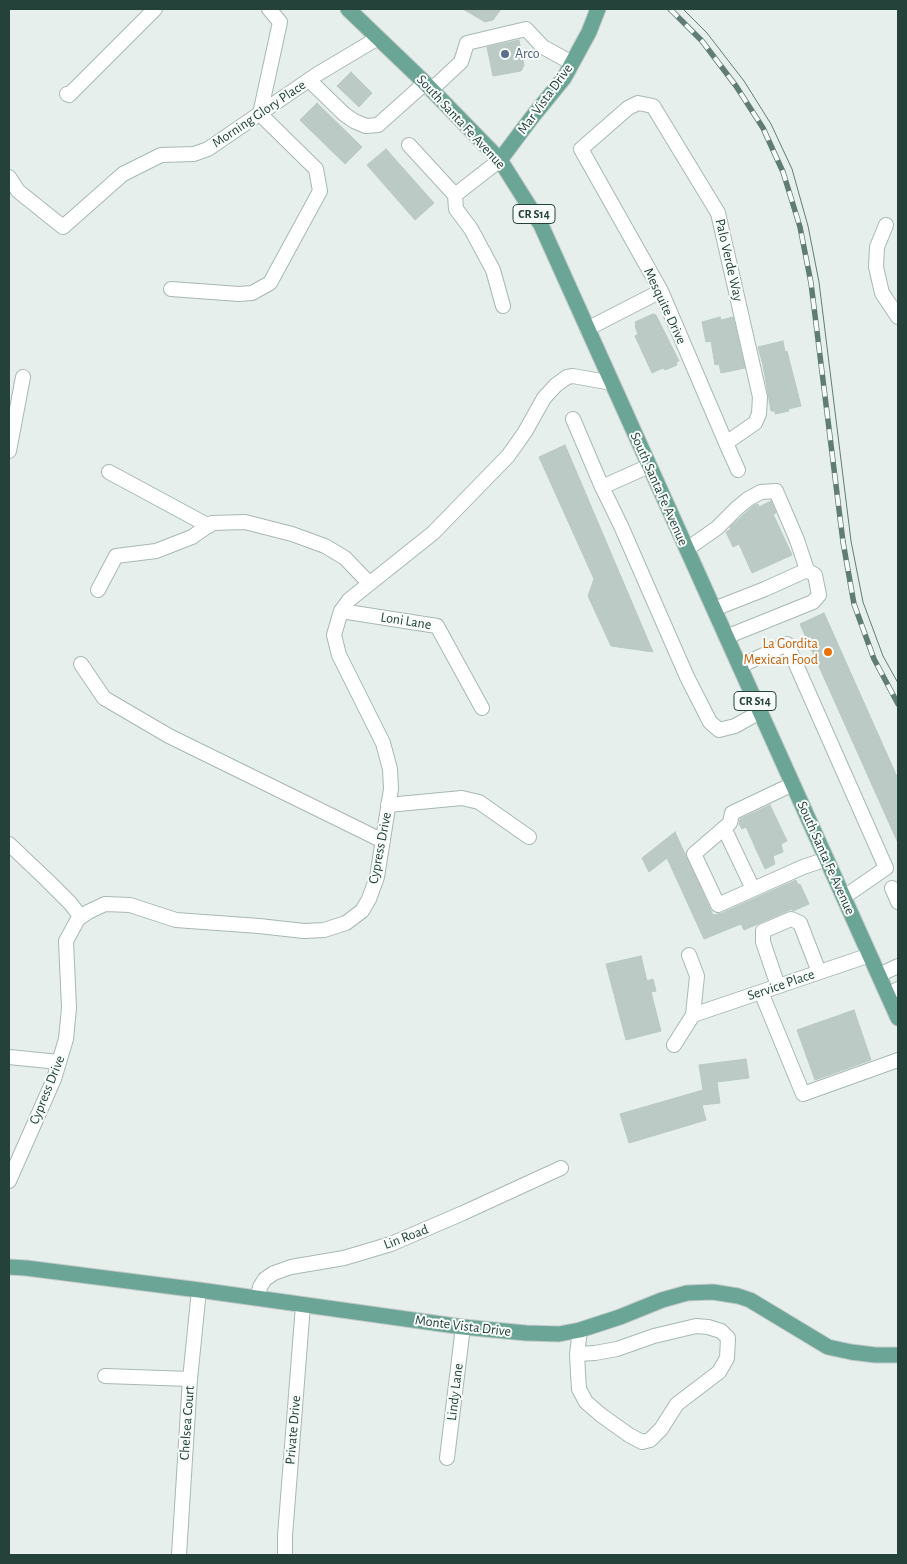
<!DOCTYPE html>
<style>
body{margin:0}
#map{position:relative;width:907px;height:1564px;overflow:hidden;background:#e6efeb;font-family:"Alegreya Sans",sans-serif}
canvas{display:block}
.frame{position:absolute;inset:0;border:10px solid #24423a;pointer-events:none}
</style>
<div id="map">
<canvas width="907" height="1564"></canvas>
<div class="frame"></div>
</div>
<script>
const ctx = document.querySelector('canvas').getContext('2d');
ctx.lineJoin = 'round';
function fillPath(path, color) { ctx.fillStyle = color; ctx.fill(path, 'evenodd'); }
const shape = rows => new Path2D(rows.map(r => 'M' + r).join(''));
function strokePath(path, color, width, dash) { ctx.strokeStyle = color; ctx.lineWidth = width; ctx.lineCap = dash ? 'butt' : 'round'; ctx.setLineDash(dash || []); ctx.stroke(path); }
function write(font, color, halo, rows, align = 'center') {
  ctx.font = font + ' "Alegreya Sans",sans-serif'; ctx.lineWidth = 4; ctx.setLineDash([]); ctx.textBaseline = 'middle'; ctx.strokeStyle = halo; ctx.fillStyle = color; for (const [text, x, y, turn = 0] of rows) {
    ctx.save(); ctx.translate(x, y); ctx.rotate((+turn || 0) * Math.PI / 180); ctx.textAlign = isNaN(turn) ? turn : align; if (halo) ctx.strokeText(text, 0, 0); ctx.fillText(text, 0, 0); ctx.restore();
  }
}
const building = shape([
 [463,9,501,9,493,20,485,22,463,9],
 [519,40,524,65,521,71,493,76,487,47,519,40],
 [351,72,372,93,359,107,337,86,351,72],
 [317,103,362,147,345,164,300,120,317,103],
 [386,149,434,203,415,220,367,165,386,149],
 [653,314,656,315,679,361,676,362,677,365,665,370,663,368,652,373,635,336,638,334,635,326,636,325,635,322,653,314],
 [720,317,721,320,733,317,745,368,721,373,719,364,715,365,711,341,706,342,702,322,720,317],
 [783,341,785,352,787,351,801,406,788,409,789,411,775,414,775,411,771,411,763,365,758,347,783,341],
 [565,445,653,652,611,646,588,596,594,579,539,457,565,445],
 [771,501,776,513,773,514,792,555,752,573,739,544,733,547,726,532,731,529,730,527,753,506,758,504,759,507,771,501],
 [824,613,898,779,898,843,800,624,824,613],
 [770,805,787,841,781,844,783,852,773,856,775,864,765,869,746,827,742,829,739,824,740,819,770,805],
 [675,832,713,915,722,913,796,880,798,885,800,884,809,904,793,911,792,909,744,930,741,924,704,939,667,858,649,872,642,858,675,832],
 [641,956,647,981,653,979,656,991,651,992,661,1031,626,1040,606,964,641,956],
 [854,1010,871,1060,815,1080,797,1030,854,1010],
 [746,1059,749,1078,717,1082,720,1103,702,1105,706,1120,629,1143,620,1114,703,1090,699,1065,746,1059]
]);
const minor = shape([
 [309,80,344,114,354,121,366,126,378,125,425,83],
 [431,90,461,62,467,43,526,29,543,47,572,63],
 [67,94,69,95,155,9],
 [409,145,455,195,500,160],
 [9,177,18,191,63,227,123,174,161,155,194,154,208,149,316,75,378,38],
 [455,195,456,209,471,229,493,270,503,306],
 [886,225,877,247,876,267,882,293,898,317],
 [171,289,239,294,252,293,270,283,320,191,316,169,260,114,280,22,269,9],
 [587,329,661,291],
 [573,419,602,487,649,466],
 [726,443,755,423,759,414,760,397,718,213,653,106,638,103,628,108,581,149,661,291,726,443,738,470],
 [9,451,23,377],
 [109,472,209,526],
 [602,487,621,526,687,677,710,722,719,730,735,726,760,712],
 [687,549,717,528,737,508,748,499,761,492,776,491,797,540,807,570,815,575,819,595,813,602,726,637],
 [98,590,116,556,156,551,192,537,212,523,245,522,292,534,325,546,345,558,369,583],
 [714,609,765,589,807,570],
 [341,611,437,626,482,708],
 [81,664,104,698,169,736,383,841],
 [740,666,787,644,886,868,844,897],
 [793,784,732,813,730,823,694,854,718,905,803,867,827,859],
 [388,805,462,798,479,802,529,837],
 [724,828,753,889],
 [9,844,47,880,70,903,81,917],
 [892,888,898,902],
 [879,975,898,966],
 [778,986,763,942,763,931,791,919,800,923,819,972],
 [761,992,803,1094,898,1060],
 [888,995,898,989],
 [693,1015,870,955],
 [674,1045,693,1015,697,976,689,955],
 [9,1057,59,1062],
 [9,1181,54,1079,66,1039,69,1008,66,941,78,919,88,912,105,904,130,905,176,920,259,926,304,931,324,930,346,923,362,911,369,899,377,877,391,789,390,769,383,743,339,655,334,635,341,611,349,600,433,533,508,456,525,432,544,398,556,385,567,377,573,376,612,383],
 [258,1298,260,1287,265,1279,274,1273,291,1267,344,1258,391,1244,463,1213,561,1168],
 [577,1354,595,1353,617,1349,654,1336,696,1326,708,1327,721,1331,728,1338,727,1358,719,1372,677,1404,661,1429,650,1440,642,1442,629,1435,601,1415,586,1402,579,1389,578,1373,577,1354,580,1330],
 [105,1376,190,1379],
 [447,1458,463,1327],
 [179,1555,190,1379,199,1290],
 [285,1555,285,1536,303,1305]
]);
const major = shape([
 [348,9,422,80,500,160,541,225,898,1018],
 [500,160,533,116,564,78,589,32,598,9],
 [9,1267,26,1268,199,1290,463,1327,526,1333,559,1334,580,1330,620,1317,662,1300,687,1293,713,1292,738,1296,750,1300,828,1347,851,1352,875,1355,898,1355]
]);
const tram = shape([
 [683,9,707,33,744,81,771,124,792,169,808,226,819,282,851,541,863,602,883,656,898,683]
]);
const rail = shape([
 [670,9,702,41,736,86,763,128,783,172,800,227,811,283,843,542,854,604,874,659,898,704]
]);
const markers = [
 [505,54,5,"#5c6f8a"],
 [828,652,5,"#e8710a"]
];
const shields = [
 [534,214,42],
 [755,701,42]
];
const shieldNames = [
 ["CR S14",534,214],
 ["CR S14",755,701]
];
const serviceNames = [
 ["Arco",515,54]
];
const streetNames = [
 ["Mar Vista Drive",545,99,-54],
 ["Morning Glory Place",259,114,-34],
 ["South Santa Fe Avenue",461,122,47],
 ["Palo Verde Way",729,260,77],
 ["Mesquite Drive",665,306,65],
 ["South Santa Fe Avenue",659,489,66],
 ["Loni Lane",406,621,9],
 ["Cypress Drive",380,848,-79],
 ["South Santa Fe Avenue",826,858,66],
 ["Service Place",781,985,-19],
 ["Cypress Drive",47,1090,-68],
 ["Lin Road",406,1237,-21],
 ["Monte Vista Drive",463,1326,7],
 ["Lindy Lane",455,1392,-83],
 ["Chelsea Court",187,1423,-86],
 ["Private Drive",293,1430,-85]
];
const foodNames = [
 ["La Gordita",818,644],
 ["Mexican Food",818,660]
];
fillPath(building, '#bbcac4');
strokePath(building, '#b8c9c2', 1);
strokePath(minor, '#a8b8b2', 16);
strokePath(major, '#c2cac8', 17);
strokePath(minor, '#fff', 14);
strokePath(major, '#6aa596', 15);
strokePath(tram, '#5f7d75', 1);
strokePath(rail, '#5f7d75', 5.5);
strokePath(rail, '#f7fbf9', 4, [11]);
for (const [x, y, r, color] of markers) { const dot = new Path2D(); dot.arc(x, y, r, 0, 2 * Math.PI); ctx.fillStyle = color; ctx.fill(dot); strokePath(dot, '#f7fbf9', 2); }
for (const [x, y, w] of shields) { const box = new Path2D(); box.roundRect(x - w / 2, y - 9.5, w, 19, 4); ctx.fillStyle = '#f7fbf9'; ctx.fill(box); strokePath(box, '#24423a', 1); }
write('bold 12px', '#24423a', null, shieldNames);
write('14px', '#4e5e75', '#f7fbf9', serviceNames, 'left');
write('14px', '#24423a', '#f7fbf9', streetNames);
write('14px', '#c56008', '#f7fbf9', foodNames, 'right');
</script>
